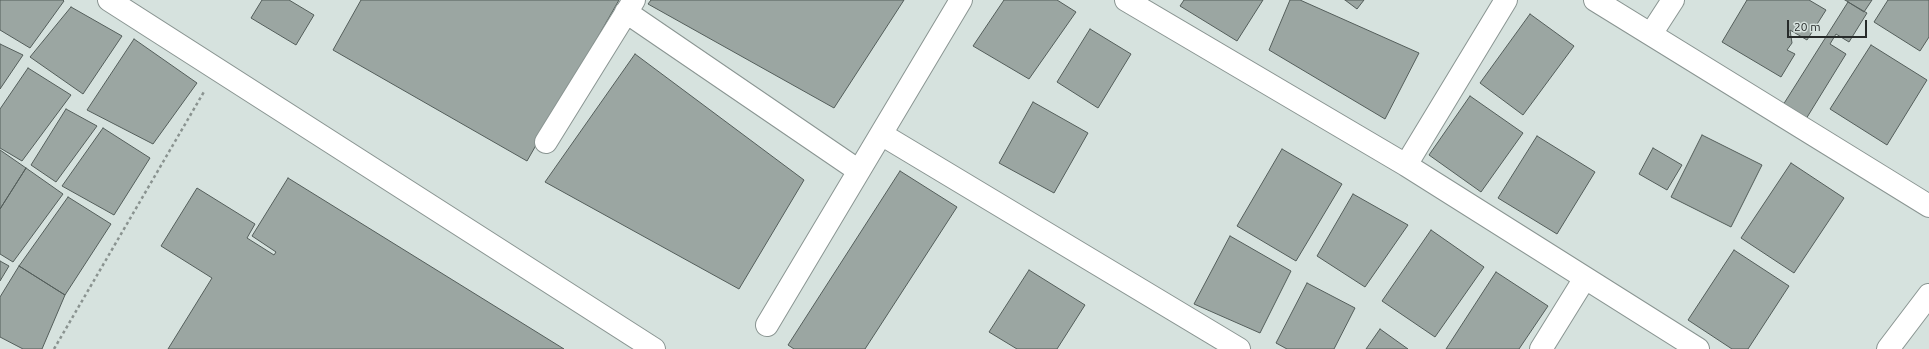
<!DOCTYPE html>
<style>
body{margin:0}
#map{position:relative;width:1929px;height:349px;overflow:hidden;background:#d6e2de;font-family:Ubuntu,sans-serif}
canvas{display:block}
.scale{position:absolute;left:1787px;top:20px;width:80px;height:18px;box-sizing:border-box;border:2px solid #272b2a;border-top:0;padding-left:5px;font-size:12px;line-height:14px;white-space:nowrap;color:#272b2a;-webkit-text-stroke:3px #d6e2de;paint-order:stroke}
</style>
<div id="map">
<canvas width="1929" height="349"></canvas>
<div class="scale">20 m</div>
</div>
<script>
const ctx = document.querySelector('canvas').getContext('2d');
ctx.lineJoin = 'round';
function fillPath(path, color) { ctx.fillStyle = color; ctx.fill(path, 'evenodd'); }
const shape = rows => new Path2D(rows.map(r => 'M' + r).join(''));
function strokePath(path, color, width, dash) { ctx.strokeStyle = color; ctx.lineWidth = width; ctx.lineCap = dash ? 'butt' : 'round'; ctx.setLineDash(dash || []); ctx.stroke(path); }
const building = shape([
 [0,0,63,0,64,1,30,48,0,30,0,0],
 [262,0,289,0,314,15,296,45,251,18,262,0],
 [361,0,619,0,527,161,333,50,361,0],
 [651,0,904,0,834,108,648,4,651,0],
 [1004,0,1057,0,1076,12,1029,79,973,46,1004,0],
 [1184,0,1263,0,1237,41,1180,6,1184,0],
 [1290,0,1300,0,1419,53,1385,119,1269,50,1290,0],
 [1345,0,1364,0,1357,9,1345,0],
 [1747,0,1809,0,1826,10,1807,40,1790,30,1792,43,1787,50,1795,54,1781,77,1722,42,1747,0],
 [1845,0,1872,0,1864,12,1845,0],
 [1888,0,1929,0,1929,37,1920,51,1874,22,1888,0],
 [1848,2,1867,13,1849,42,1836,34,1830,44,1846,54,1806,119,1783,105,1848,2],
 [71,7,122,36,83,94,30,57,71,7],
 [1530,14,1574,46,1523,115,1480,83,1530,14],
 [1090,29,1131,54,1098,108,1057,82,1090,29],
 [134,39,197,83,153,144,87,110,134,39],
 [0,44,23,55,0,89,0,44],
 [1871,45,1927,80,1887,145,1830,109,1871,45],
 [635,54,804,180,739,289,545,182,635,54],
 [28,68,71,95,22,161,0,148,0,109,28,68],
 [1470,96,1523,133,1481,192,1429,155,1470,96],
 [1033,102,1088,133,1054,193,999,163,1033,102],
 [66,109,97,126,56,182,31,165,66,109],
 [103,128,150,158,114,215,62,186,103,128],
 [1702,135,1762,165,1731,227,1671,197,1702,135],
 [1537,136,1595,172,1557,234,1498,198,1537,136],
 [1653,148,1682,165,1667,190,1639,174,1653,148],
 [1282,149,1342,184,1296,261,1237,226,1282,149],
 [0,150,26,168,0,209,0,150],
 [1791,163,1844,198,1794,273,1741,238,1791,163],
 [26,168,63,194,13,262,0,254,0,209,26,168],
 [900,171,957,207,865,349,794,349,788,345,900,171],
 [288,178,564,349,168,349,212,278,161,246,197,188,255,224,247,238,274,255,276,252,252,236,288,178],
 [1353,194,1408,225,1365,287,1317,256,1353,194],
 [68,197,111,224,65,295,19,266,68,197],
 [1431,230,1484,267,1435,337,1382,301,1431,230],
 [1230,236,1291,271,1260,333,1194,304,1230,236],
 [1734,250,1789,286,1748,349,1732,349,1688,320,1734,250],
 [0,261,9,266,0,281,0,261],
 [19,266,65,295,42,349,23,349,0,337,0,297,19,266],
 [1029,270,1085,305,1057,349,1017,349,989,332,1029,270],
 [1496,272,1548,306,1519,349,1446,349,1496,272],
 [1307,283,1355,308,1334,349,1287,349,1276,343,1307,283],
 [1380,329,1408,349,1366,349,1380,329]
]);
const path = shape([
 [54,349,205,90]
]);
const street = shape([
 [109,0,654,349],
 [1126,0,1406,165,1698,349],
 [1595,0,1929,206],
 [626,12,859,171],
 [1651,34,1673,0],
 [881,134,1239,349],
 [546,142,634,0],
 [1406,165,1506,0],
 [767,325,961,0],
 [1541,349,1585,278]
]);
const primary = shape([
 [1888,349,1929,295]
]);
fillPath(building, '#9ba6a2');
strokePath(building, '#545e5b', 1);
strokePath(street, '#8a9592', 24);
strokePath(primary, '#8a9592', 24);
strokePath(path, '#8a9390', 2.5, [3, 3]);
strokePath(street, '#fff', 22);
strokePath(primary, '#fff', 22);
</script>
